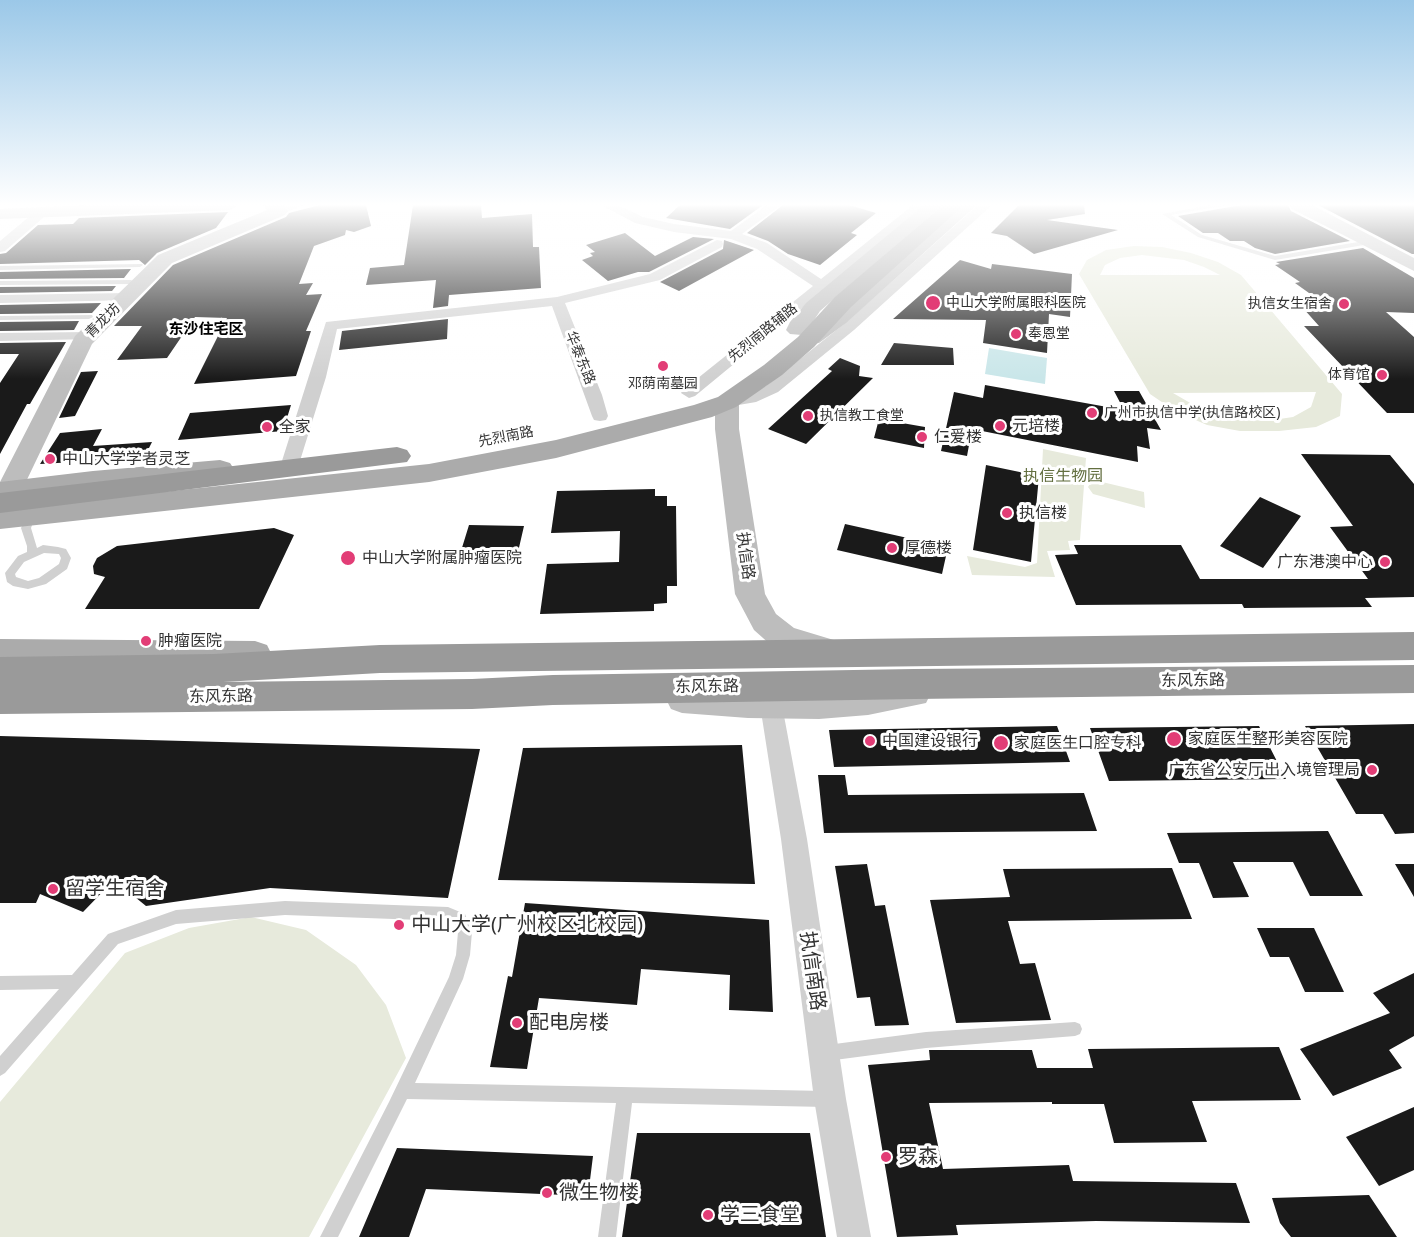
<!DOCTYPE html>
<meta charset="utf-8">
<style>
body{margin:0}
canvas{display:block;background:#fff}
</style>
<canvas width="1414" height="1237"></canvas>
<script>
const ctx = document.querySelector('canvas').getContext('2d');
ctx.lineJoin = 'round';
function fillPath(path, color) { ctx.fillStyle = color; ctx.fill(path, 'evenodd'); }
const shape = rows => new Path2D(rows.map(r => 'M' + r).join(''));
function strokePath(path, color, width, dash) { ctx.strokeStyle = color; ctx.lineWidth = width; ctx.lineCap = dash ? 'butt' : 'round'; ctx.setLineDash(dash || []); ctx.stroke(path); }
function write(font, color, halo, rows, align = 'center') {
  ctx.font = font + ' "Noto Sans","Noto Sans SC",sans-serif'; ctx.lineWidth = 6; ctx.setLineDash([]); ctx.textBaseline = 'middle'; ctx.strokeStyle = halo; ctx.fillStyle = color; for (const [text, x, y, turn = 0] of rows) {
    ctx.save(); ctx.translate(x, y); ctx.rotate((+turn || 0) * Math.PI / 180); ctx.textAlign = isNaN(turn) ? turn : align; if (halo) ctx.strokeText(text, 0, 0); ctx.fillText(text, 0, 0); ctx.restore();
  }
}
const green = shape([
 [1134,246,1162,247,1191,253,1218,262,1241,275,1342,394,1340,416,1316,427,1279,431,1240,431,1207,425,1175,411,1150,394,1079,274,1087,260,1106,250],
 [1142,255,1184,260,1204,267,1220,275,1100,275,1105,265,1120,258],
 [1316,392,1311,407,1293,417,1266,421,1241,419,1216,413,1192,404,1173,393],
 [1043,449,1086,458,1080,540,1068,541,1070,550,1047,551,1055,577,972,575,967,556,1025,567,1037,563],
 [1098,481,1144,492,1145,508,1093,494,1088,487,1091,482],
 [251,917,306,930,356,965,386,1005,406,1058,309,1237,0,1237,0,1102,125,953,189,928]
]);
const water = shape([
 [989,348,1047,358,1045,384,985,374]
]);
const building = shape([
 [320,205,366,205,371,226,354,232,346,230,345,235,314,246,299,284,313,283,306,295,322,294,306,331,311,331,296,376,194,384,227,318,195,317,167,358,117,360,142,326,114,326,173,265,286,217,289,213],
 [413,205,481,205,482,218,532,214,533,247,539,247,541,288,449,295,448,306,433,308,436,280,366,285,370,268,404,265],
 [680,205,763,205,730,229,666,218],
 [783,205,849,205,876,213,851,233,857,235,820,265,788,254,768,241,747,233],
 [1019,205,1084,205,1085,214,1047,220,1118,230,1034,254,1007,236,991,233],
 [1242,205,1288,205,1291,211,1350,241,1275,254,1255,248,1244,241,1230,241,1218,233,1203,233,1178,216],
 [1318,205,1414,205,1414,254,1412,254],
 [228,212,216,228,157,253,145,265,139,260,0,264,0,254,6,253,38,225,73,224,79,218],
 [625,233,655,256,693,237,714,239,649,272,638,272,608,281,582,260,593,256,590,253,595,252,586,245],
 [724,240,754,250,679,291,660,282,723,249],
 [1363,248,1414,278,1414,313,1386,312,1414,337,1414,413,1387,413,1304,326,1319,326,1294,298,1316,298,1295,283,1300,282,1275,265,1280,264,1276,262],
 [960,260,991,269,992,264,1072,274,1070,317,1049,314,1047,353,983,343,986,320,893,319],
 [131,269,124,278,0,279,0,272],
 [116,286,112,291,0,293,0,287],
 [101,303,92,313,0,314,0,305],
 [448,319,447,339,339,350,342,331],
 [79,321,74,330,0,331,0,322],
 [66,342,30,404,27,404,0,454,0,383,19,354,0,354,0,343],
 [894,343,953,348,954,365,881,365],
 [840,358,860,366,859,376,873,378,806,444,768,429,832,371,828,369],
 [98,371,75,416,59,418,81,372],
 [985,385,1124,410,1114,391,1139,391,1161,430,1147,428,1150,449,1137,446,1138,462,972,429,967,456,941,451,954,392,983,398],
 [291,405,283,431,178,440,190,413],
 [879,419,925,427,924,448,874,438],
 [102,429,93,446,152,442,144,458,40,464,60,433],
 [1301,454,1390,455,1414,484,1414,597,1365,598,1372,607,1244,608,1242,604,1076,605,1055,555,1078,554,1074,545,1181,545,1200,579,1368,579,1330,527,1353,526],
 [986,465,1039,476,1031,562,973,550],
 [655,489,655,496,667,496,667,506,676,506,677,586,667,586,667,603,654,604,654,611,540,614,547,564,619,562,620,531,551,533,557,491],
 [1260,497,1301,516,1263,568,1220,546],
 [845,524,948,547,942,574,837,550],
 [469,525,524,526,515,565,457,564],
 [274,528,294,535,259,609,85,609,105,577,94,574,93,566,97,558,117,546],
 [1414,724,1414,833,1395,834,1383,814,1356,814,1305,726],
 [1057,726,1070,762,834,767,829,730],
 [1259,726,1286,779,1109,781,1090,728],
 [0,736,480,749,448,898,270,888,146,906,114,880,83,912,40,894,36,903,0,903],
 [742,745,755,884,498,880,523,748],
 [818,775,845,775,848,795,1084,793,1097,831,824,833],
 [1328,831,1363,896,1310,896,1293,862,1233,862,1249,897,1213,898,1199,863,1179,863,1167,833],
 [867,864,875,906,885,905,909,1025,875,1026,870,997,857,998,835,866],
 [1395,864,1414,864,1414,897],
 [1172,868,1192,919,1008,921,1020,964,1035,963,1051,1020,956,1023,930,900,1010,897,1003,869],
 [525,903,769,920,773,1012,729,1010,730,975,641,969,637,1005,539,998,527,1069,490,1067,508,976,512,977],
 [1257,928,1314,928,1344,992,1305,992,1289,957,1270,957],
 [1414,973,1414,1036,1389,1050,1402,1068,1333,1096,1300,1049,1390,1013,1373,993],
 [1279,1047,1301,1100,1192,1101,1207,1142,1114,1143,1104,1104,1052,1104,1052,1102,929,1103,943,1169,1069,1165,1073,1181,1236,1183,1250,1223,1096,1221,956,1225,958,1235,897,1237,868,1065,930,1060,929,1050,1032,1050,1037,1068,1093,1068,1088,1049],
 [1414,1107,1414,1170,1379,1186,1346,1137],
 [637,1133,810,1133,826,1237,622,1237],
 [397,1148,593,1156,588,1196,426,1189,409,1237,359,1237],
 [1369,1195,1397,1237,1291,1237,1280,1223,1272,1198]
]);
const lane = shape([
 [1210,205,1227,205,1171,215,1202,235,1275,256,1370,240,1373,242,1370,244,1275,260,1198,237,1162,214,1210,205],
 [142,264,143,265,140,267,0,270,0,266,142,264],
 [0,281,131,280,134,282,131,284,0,285,0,281],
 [92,315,93,317,89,319,0,320,0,316,92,315],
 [31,512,36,515,31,528,37,548,43,545,58,547,66,549,71,558,67,569,46,584,28,589,13,586,7,582,5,573,18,556,27,552,27,546,21,528,28,513,31,512],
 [44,553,59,554,61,558,59,564,39,578,28,581,16,577,15,574,24,562,44,553],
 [285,901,448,907,465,914,472,932,470,955,463,979,415,1083,826,1091,832,1093,834,1099,832,1105,826,1107,632,1103,616,1237,598,1237,616,1103,407,1099,338,1237,320,1237,389,1102,449,977,456,955,458,932,455,924,448,921,285,915,176,924,118,944,5,1073,0,1076,0,1056,59,989,0,990,0,976,72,975,108,934,176,910,285,901],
 [1075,1022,1080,1024,1082,1029,1080,1034,1075,1036,926,1048,827,1061,822,1058,819,1053,822,1048,827,1045,926,1032,1075,1022]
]);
const street = shape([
 [284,205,304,205,279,215,273,211,284,205],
 [601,205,618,205,643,217,674,224,731,231,767,205,781,205,742,234,767,243,821,279,913,205,927,205,695,396,689,398,681,393,683,390,813,286,757,249,731,239,674,232,635,223,601,205],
 [978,205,992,205,854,330,778,392,756,402,727,407,721,405,719,402,721,399,752,393,766,386,844,324,978,205],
 [40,210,44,211,44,217,5,251,0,252,0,241,36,211,40,210],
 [717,240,722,241,723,244,722,247,660,280,565,303,602,395,608,416,606,420,600,421,594,420,592,416,552,306,337,329,326,377,299,464,296,468,290,470,284,468,281,464,326,322,557,297,650,274,717,240],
 [127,293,132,294,134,297,132,300,0,303,0,295,127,293],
 [88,332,93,333,95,336,93,339,0,341,0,333,88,332],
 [771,695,779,698,782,705,807,839,846,1099,871,1237,837,1237,814,1099,781,839,760,705,763,698,771,695]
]);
const secondary = shape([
 [88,205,238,205,230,210,0,219,0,209,88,205],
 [263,205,282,205,288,211,285,215,172,263,92,344,22,490,18,496,9,499,0,496,0,482,75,336,158,255,267,210,263,205],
 [924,205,943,205,820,311,807,331,832,315,958,205,977,205,846,323,819,343,811,344,803,343,800,338,802,335,790,334,786,330,790,322,806,303,924,205],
 [1290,205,1312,205,1414,258,1414,271,1292,209,1290,205],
 [727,395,735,397,739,402,739,429,765,594,776,614,794,628,837,641,841,650,837,659,826,662,795,655,772,646,754,630,735,594,715,429,715,402,719,397,727,395],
 [915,679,926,683,931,693,926,703,868,715,819,719,748,718,682,713,671,709,666,699,671,689,682,685,748,690,819,691,868,687,915,679]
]);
const primary = shape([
 [943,205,964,205,851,307,814,347,782,375,736,407,712,417,556,458,429,482,0,529,0,509,429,464,556,440,694,405,718,397,764,365,798,337,835,297,943,205],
 [220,460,230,463,234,469,230,475,0,502,0,482,93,471,220,460],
 [0,639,255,641,267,645,272,655,267,665,255,669,0,667,0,639]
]);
const highway = shape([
 [397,447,407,450,411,456,407,462,0,513,0,493,397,447],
 [1414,632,1414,660,380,673,223,682,472,679,553,675,914,669,1414,665,1414,693,914,699,553,705,472,709,0,714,0,657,214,654,380,645,1414,632]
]);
const markers = [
 [933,303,8,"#e23d76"],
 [1344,304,6,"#e23d76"],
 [1016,334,6,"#e23d76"],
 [663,366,6,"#e23d76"],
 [1382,375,6,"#e23d76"],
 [1092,413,6,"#e23d76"],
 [808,416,6,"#e23d76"],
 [1000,426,6,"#e23d76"],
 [267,427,6,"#e23d76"],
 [922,437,6,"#e23d76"],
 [50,459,6,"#e23d76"],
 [1007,513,6,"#e23d76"],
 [892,548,6,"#e23d76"],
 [348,558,8,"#e23d76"],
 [1385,562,6,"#e23d76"],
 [146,641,6,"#e23d76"],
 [1174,739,8,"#e23d76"],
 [870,741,6,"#e23d76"],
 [1001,743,8,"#e23d76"],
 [1372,770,6,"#e23d76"],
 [53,889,6,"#e23d76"],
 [399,925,6,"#e23d76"],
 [517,1023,6,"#e23d76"],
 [886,1157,6,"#e23d76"],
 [547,1193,6,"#e23d76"],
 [708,1215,6,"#e23d76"]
];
const farPoinames = [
 ["中山大学附属眼科医院",946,303],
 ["执信女生宿舍",1332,304,"right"],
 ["奉恩堂",1028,334],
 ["体育馆",1370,375,"right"],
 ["邓荫南墓园",663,384,"center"],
 ["广州市执信中学(执信路校区)",1104,413],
 ["执信教工食堂",820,416]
];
const farStreetnames = [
 ["青龙坊",103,321,-45],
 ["先烈南路辅路",763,333,-39],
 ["华泰东路",580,358,68],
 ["先烈南路",506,437,-11]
];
const farNeighbourhoodnames = [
 ["东沙住宅区",206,330]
];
const poiNames = [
 ["元培楼",1012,426],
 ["全家",279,427],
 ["仁爱楼",934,437],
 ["中山大学学者灵芝",62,459],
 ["执信楼",1019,513],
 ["厚德楼",904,548],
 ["中山大学附属肿瘤医院",362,558],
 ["广东港澳中心",1373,562,"right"],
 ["肿瘤医院",158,641],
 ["家庭医生整形美容医院",1188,739],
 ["中国建设银行",882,741],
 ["家庭医生口腔专科",1014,743],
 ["广东省公安厅出入境管理局",1360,770,"right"]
];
const parkNames = [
 ["执信生物园",1063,476]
];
const streetNames = [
 ["执信路",745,556,82],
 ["东风东路",1193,681,-1],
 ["东风东路",707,687,-1],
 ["东风东路",221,697,-1]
];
const nearPoinames = [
 ["留学生宿舍",65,889],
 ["中山大学(广州校区北校园)",411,925],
 ["配电房楼",529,1023],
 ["罗森",898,1157],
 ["微生物楼",559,1193],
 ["学三食堂",720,1215]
];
const nearStreetnames = [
 ["执信南路",812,971,82]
];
fillPath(green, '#e7eadc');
fillPath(water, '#c9e6e9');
fillPath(building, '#1a1a1a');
fillPath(lane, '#d0d0d0');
fillPath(street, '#d0d0d0');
fillPath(secondary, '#bdbdbd');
fillPath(primary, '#ababab');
fillPath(highway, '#9a9a9a');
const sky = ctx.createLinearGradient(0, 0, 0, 379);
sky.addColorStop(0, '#9bc8e8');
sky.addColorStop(0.54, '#fff');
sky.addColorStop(1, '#ffffff00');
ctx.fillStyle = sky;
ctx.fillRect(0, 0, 1414, 379);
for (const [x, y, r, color] of markers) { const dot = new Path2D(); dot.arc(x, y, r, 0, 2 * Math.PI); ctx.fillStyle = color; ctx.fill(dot); strokePath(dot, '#fff', 2); }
write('14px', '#333', '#fff', farPoinames, 'left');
write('14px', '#333', '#fff', farStreetnames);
write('bold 15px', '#000', '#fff', farNeighbourhoodnames);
write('16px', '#333', '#fff', poiNames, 'left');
write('16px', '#636f40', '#fff', parkNames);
write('16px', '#333', '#fff', streetNames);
write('20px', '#333', '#fff', nearPoinames, 'left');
write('20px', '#333', '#fff', nearStreetnames);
</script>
